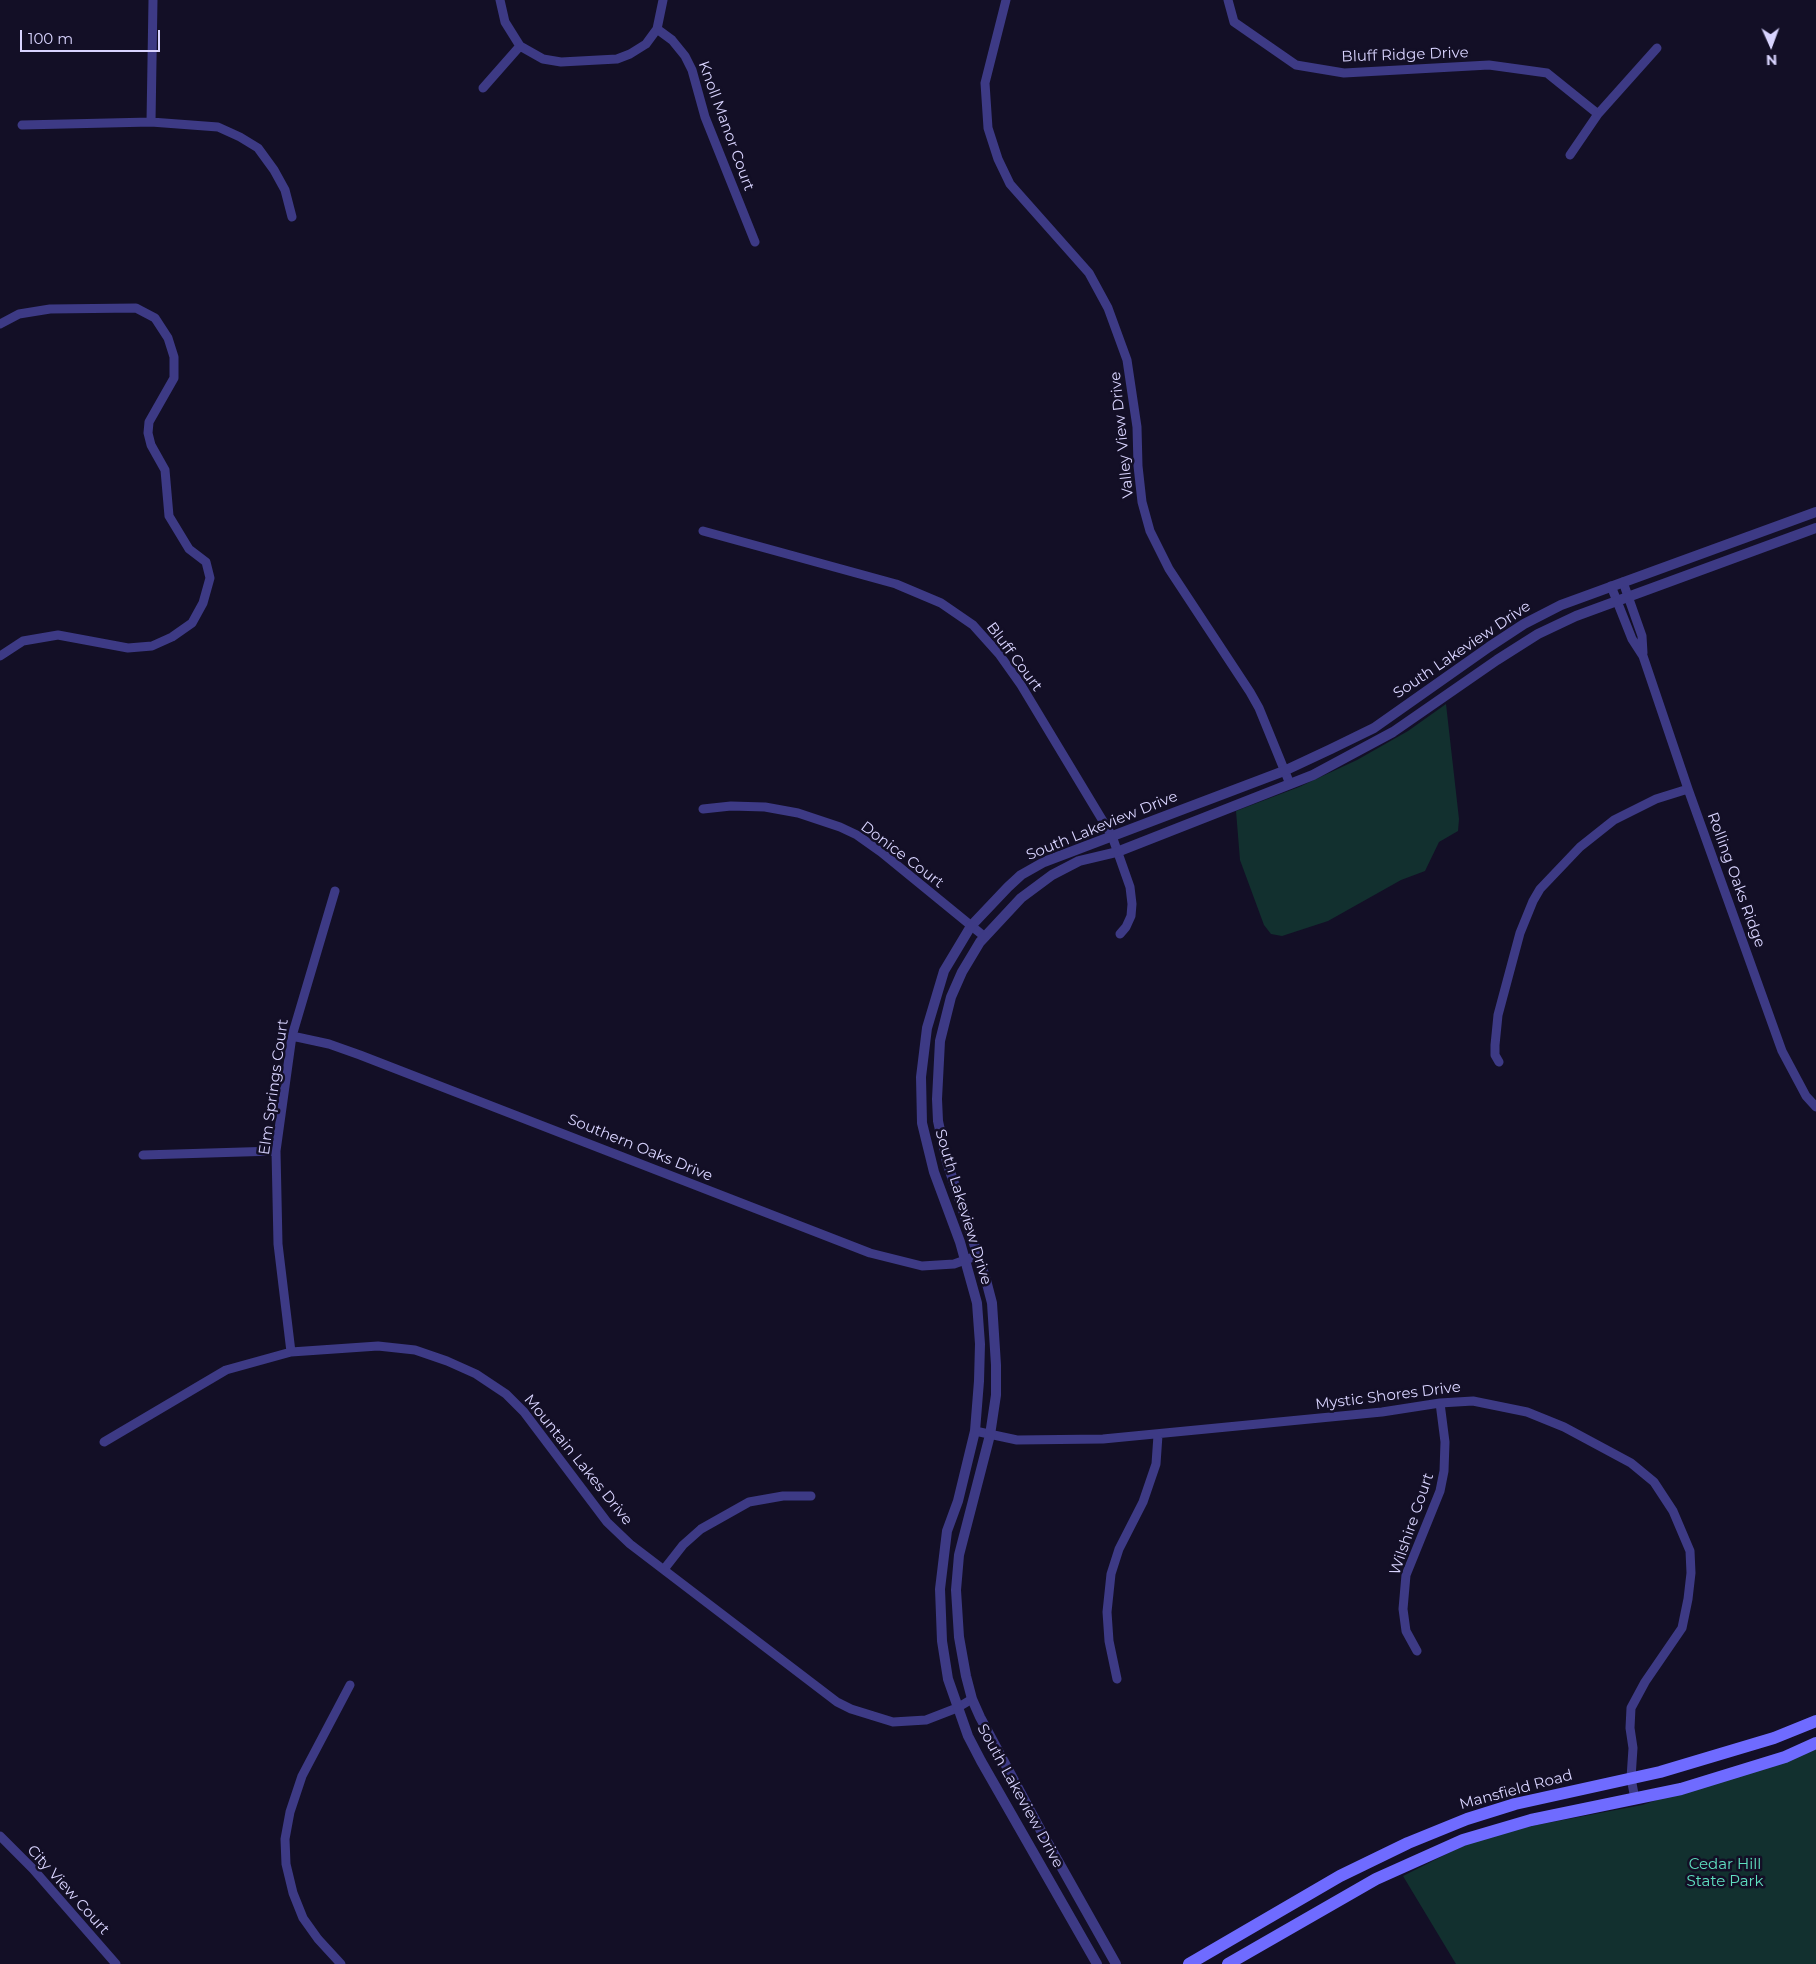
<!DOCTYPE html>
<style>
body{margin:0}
#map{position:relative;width:1816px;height:1964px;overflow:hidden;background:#130f26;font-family:Montserrat,sans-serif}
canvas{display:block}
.north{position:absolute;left:1746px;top:20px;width:50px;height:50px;-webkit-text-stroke:4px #130f26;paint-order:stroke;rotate:178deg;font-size:14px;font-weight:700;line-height:20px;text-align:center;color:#d9d4ff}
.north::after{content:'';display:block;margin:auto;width:18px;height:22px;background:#d9d4ff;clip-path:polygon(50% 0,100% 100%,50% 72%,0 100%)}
.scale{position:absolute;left:20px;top:30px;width:140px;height:22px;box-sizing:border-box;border:2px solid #d9d4ff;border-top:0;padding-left:6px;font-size:15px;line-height:18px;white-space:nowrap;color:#d9d4ff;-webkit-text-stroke:4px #130f26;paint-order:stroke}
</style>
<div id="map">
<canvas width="1816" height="1964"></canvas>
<div class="north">N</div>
<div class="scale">100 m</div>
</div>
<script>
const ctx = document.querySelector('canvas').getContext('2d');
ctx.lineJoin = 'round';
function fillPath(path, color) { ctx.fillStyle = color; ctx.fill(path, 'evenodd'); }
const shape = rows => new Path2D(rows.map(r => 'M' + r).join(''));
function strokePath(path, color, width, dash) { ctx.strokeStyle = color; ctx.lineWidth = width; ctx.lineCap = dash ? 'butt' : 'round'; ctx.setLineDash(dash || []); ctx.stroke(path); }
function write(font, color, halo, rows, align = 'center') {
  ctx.font = font + ' Montserrat,sans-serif'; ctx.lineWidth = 5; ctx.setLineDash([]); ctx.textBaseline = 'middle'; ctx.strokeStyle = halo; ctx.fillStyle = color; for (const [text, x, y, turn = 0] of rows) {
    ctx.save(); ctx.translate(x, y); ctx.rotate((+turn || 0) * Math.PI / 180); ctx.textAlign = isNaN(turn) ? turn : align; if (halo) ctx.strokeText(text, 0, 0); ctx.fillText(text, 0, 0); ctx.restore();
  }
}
const green = shape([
 [1446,704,1459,819,1458,831,1439,842,1425,871,1401,880,1328,921,1282,936,1271,934,1264,925,1240,860,1236,811,1299,787,1357,760,1408,731],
 [1816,1743,1816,1964,1456,1964,1403,1876,1484,1835,1642,1805,1791,1756]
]);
const minor = shape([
 [500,0,505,22,520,46,543,59,561,62,617,59,630,54,646,44,657,29,663,0],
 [1006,0,985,83,988,128,998,159,1010,184,1089,273,1108,308,1127,360,1137,427,1138,466,1142,502,1150,531,1169,569,1250,692,1259,708,1290,784],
 [1228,0,1234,22,1296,65,1344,73,1489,65,1547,73,1598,114],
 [657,29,672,40,685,56,692,70,705,117,755,242],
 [483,88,520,46],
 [151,122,153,0],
 [22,125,151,122,218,127,240,137,258,148,274,170,285,190,292,217],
 [1570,155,1598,114,1657,48],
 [0,324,19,314,50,309,136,308,155,318,168,338,174,357,174,378,149,422,148,433,151,445,165,470,169,516,189,549,206,562,210,578,203,603,192,623,172,637,152,646,128,648,58,635,23,641,0,656],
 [703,531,896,584,941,603,973,625,999,654,1021,685,1112,836,1130,887,1132,904,1131,916,1126,927,1120,934],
 [1623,582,1642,636,1643,653],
 [1611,586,1632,639,1643,656,1688,789,1782,1051,1806,1096,1816,1107],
 [703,809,731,806,765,807,798,813,840,827,857,835,881,852,985,937],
 [292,1036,329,1044,360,1055,870,1253,922,1266,954,1264,979,1255],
 [1499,1062,1495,1055,1495,1045,1498,1015,1520,933,1533,901,1540,889,1580,847,1614,820,1656,799,1688,789],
 [143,1155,276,1151],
 [291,1352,278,1244,276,1151,292,1036,335,891],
 [975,1431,1017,1440,1103,1439,1382,1412,1440,1403,1473,1401,1527,1412,1564,1427,1631,1463,1654,1482,1673,1511,1690,1551,1691,1573,1688,1599,1682,1628,1645,1682,1631,1708,1630,1728,1633,1748,1631,1778,1635,1799],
 [104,1442,226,1370,291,1352,378,1346,415,1350,447,1361,476,1374,506,1394,524,1412,607,1522,630,1544,837,1702,851,1709,893,1722,926,1720,957,1708,972,1699],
 [665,1568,683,1545,701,1529,749,1502,783,1496,811,1496],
 [1417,1651,1406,1631,1403,1609,1406,1575,1440,1491,1444,1471,1445,1442,1440,1403],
 [1117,1679,1109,1641,1107,1612,1111,1574,1119,1549,1143,1502,1156,1464,1158,1435],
 [0,1836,33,1869,116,1964],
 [341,1964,318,1939,303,1918,293,1893,286,1864,285,1839,290,1812,302,1776,350,1685]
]);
const tertiary = shape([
 [1097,1964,981,1761,968,1736,948,1679,942,1641,940,1589,947,1531,958,1501,975,1431,979,1381,980,1344,977,1303,960,1242,934,1172,922,1123,921,1077,927,1028,944,971,971,926,1008,887,1021,875,1044,862,1284,771,1331,749,1374,728,1489,647,1524,624,1561,605,1816,512],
 [1116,1964,1040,1829,980,1717,972,1699,966,1676,959,1637,956,1590,959,1555,990,1435,996,1395,996,1365,992,1303,986,1280,947,1162,938,1121,937,1099,940,1041,951,997,962,972,980,942,1021,898,1052,875,1079,861,1117,852,1313,775,1393,732,1497,660,1538,634,1576,616,1816,528]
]);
const secondary = shape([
 [1189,1964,1340,1876,1408,1843,1467,1819,1515,1804,1660,1772,1774,1738,1816,1721],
 [1228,1964,1376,1879,1463,1840,1531,1820,1681,1789,1785,1757,1816,1743]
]);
const streetNames = [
 ["Bluff Ridge Drive",1405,55,-2],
 ["Knoll Manor Court",726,126,70],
 ["Valley View Drive",1122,435,-96],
 ["South Lakeview Drive",1462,650,-34],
 ["Bluff Court",1014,657,53],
 ["South Lakeview Drive",1102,826,-22],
 ["Donice Court",902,855,37],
 ["Rolling Oaks Ridge",1736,880,70],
 ["Elm Springs Court",274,1087,-82],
 ["Southern Oaks Drive",640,1148,22],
 ["South Lakeview Drive",963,1207,73],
 ["Mystic Shores Drive",1388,1396,-7],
 ["Mountain Lakes Drive",578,1460,51],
 ["Wilshire Court",1412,1524,-71],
 ["Mansfield Road",1516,1790,-15],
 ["South Lakeview Drive",1020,1796,61],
 ["City View Court",68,1890,48]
];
const parkNames = [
 ["Cedar Hill",1725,1865],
 ["State Park",1725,1882]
];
fillPath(green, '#12302f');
strokePath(minor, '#3d3a85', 9);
strokePath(tertiary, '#3d3a85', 10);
strokePath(secondary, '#6f6bff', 12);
write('15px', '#d9d4ff', '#130f26', streetNames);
write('15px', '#5fe0c0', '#130f26', parkNames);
</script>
